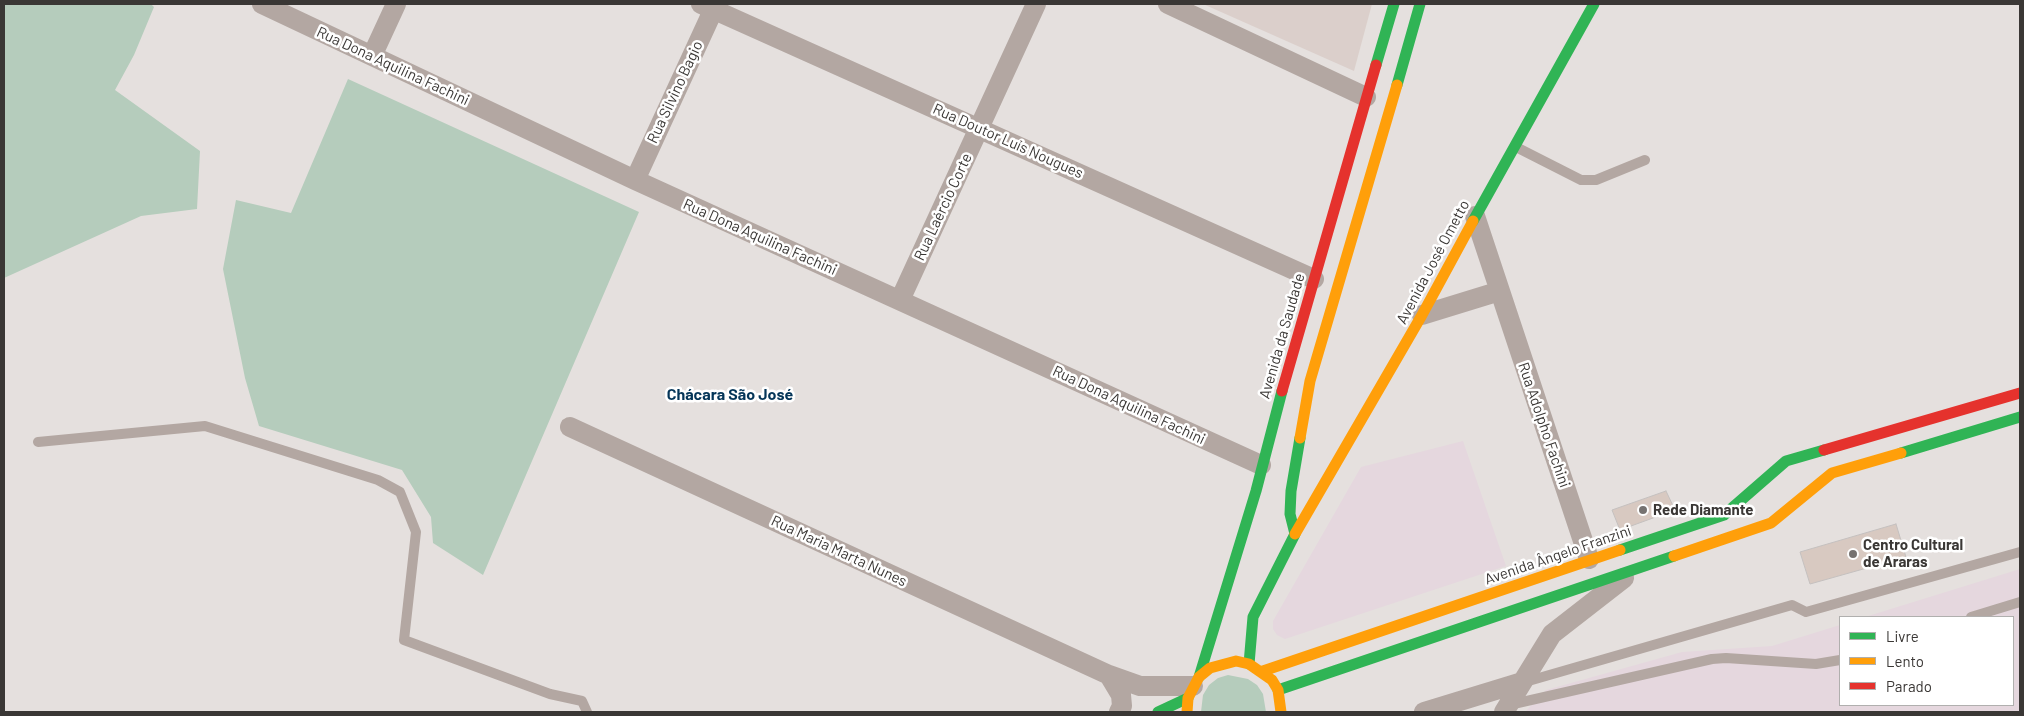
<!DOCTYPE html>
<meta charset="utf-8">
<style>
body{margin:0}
#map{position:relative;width:2024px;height:716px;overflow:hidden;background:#e5e0de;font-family:Barlow,sans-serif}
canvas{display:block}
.frame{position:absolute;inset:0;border:5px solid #3a3735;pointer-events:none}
.legend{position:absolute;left:1839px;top:616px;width:175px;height:90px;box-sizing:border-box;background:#fff;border:1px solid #b0afae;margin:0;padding:6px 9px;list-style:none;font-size:15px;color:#3a3735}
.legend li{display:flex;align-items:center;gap:10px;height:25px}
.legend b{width:25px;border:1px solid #b0afae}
</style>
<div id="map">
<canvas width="2024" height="716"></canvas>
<div class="frame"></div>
<ul class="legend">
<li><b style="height:6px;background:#30b455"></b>Livre</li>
<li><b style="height:6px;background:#ff9f0a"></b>Lento</li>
<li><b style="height:6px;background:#e5322d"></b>Parado</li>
</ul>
</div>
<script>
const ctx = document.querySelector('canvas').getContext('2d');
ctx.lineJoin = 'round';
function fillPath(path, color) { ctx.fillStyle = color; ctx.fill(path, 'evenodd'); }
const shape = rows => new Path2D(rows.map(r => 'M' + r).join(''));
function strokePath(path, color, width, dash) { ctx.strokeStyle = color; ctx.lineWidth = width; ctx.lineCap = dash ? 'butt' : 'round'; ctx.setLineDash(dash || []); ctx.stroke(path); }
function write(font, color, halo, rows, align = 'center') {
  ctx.font = font + ' Barlow,sans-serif'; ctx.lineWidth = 5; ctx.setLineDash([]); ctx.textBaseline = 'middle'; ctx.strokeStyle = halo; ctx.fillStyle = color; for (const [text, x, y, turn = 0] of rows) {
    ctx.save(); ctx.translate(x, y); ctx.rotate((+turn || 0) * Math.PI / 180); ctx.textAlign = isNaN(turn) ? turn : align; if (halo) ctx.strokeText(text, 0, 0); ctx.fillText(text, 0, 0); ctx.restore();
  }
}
const industrial = shape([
 [1463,441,1506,566,1285,639,1277,635,1273,629,1273,621,1361,467],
 [2020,569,2020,712,1525,712,1546,690,1682,652,1772,646,1840,625,1840,705,2013,705,2013,617,1865,617]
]);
const built = shape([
 [1203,4,1372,4,1354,71]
]);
const green = shape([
 [4,4,151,4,154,7,134,55,115,90,200,151,197,209,141,216,4,278],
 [348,79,639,212,483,575,433,543,431,517,402,470,259,426,245,378,223,269,236,200,291,213],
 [1228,675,1248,679,1257,685,1263,694,1266,712,1201,712,1203,695,1209,685,1218,678]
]);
const building = shape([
 [1666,491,1675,510,1620,530,1612,510,1666,491],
 [1896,524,1906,557,1810,584,1800,552,1896,524]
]);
const lane = shape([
 [1516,147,1581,180,1596,180,1645,160],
 [38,442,205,426,378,480,400,492,416,532,404,640,550,694,582,701,587,712],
 [1971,617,2020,602],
 [1525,682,1792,605,1806,612,2020,552],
 [1509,705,1712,659,1726,658,1816,664,1840,660]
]);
const street = shape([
 [262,4,635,180,1261,465],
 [701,4,1314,279],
 [1168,4,1366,97],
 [372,56,396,4],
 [635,180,716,4],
 [1475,216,1589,559],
 [900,300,1036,4],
 [1422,315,1500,291],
 [570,427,1109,675,1140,686,1193,686],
 [1109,675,1121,695,1122,706,1119,712],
 [1424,712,1522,682],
 [1504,712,1552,634,1624,578]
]);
const fast = shape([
 [1376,65,1394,4],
 [1397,85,1420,4],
 [1473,221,1594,4],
 [1901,453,2020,417],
 [1620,550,1724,515,1786,461,1824,450],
 [1249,664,1253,617,1295,534,1290,514,1291,491,1300,438],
 [1199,677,1256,491,1282,391],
 [1278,690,1674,556],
 [1158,712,1188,698]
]);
const slow = shape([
 [1300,438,1310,381,1397,85],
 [1295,534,1422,315,1473,221],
 [1674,556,1771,523,1832,473,1901,453],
 [1263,671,1620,550],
 [1187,712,1188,698,1199,677,1210,668,1236,661,1249,664,1272,680,1278,690,1281,712]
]);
const jam = shape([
 [1282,391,1376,65],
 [1824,450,2020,393]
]);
const markers = [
 [1643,510,5,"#767270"],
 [1853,554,5,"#767270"]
];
const streetNames = [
 ["Rua Dona Aquilina Fachini",393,66,25],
 ["Rua Silvino Bagio",675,92,-65],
 ["Rua Doutor Luís Nougues",1008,141,24],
 ["Rua Laércio Corte",943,207,-65],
 ["Rua Dona Aquilina Fachini",760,237,24],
 ["Avenida José Ometto",1433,262,-62],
 ["Avenida da Saudade",1282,336,-74],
 ["Rua Dona Aquilina Fachini",1129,405,25],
 ["Rua Adolpho Fachini",1544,425,71],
 ["Rua Maria Marta Nunes",839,551,25],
 ["Avenida Ângelo Franzini",1558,555,-19]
];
const poiNames = [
 ["Rede Diamante",1653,510],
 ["Centro Cultural",1863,545],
 ["de Araras",1863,562]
];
const neighbourhoodNames = [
 ["Chácara São José",730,395]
];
fillPath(industrial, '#e5d7de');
fillPath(built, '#dbcfcb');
fillPath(green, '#b5ccbc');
fillPath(building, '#d8c9c1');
strokePath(building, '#c4c0bf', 1);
strokePath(lane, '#b3a7a2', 10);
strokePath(street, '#b3a7a2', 20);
strokePath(fast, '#30b455', 11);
strokePath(slow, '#ff9f0a', 11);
strokePath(jam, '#e5322d', 11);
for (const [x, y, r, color] of markers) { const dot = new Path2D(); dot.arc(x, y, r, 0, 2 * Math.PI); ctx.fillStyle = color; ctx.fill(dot); strokePath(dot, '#fff', 2); }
write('15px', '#3a3735', '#fff', streetNames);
write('bold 15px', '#3a3735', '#fff', poiNames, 'left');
write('bold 16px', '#043558', '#fff', neighbourhoodNames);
</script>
